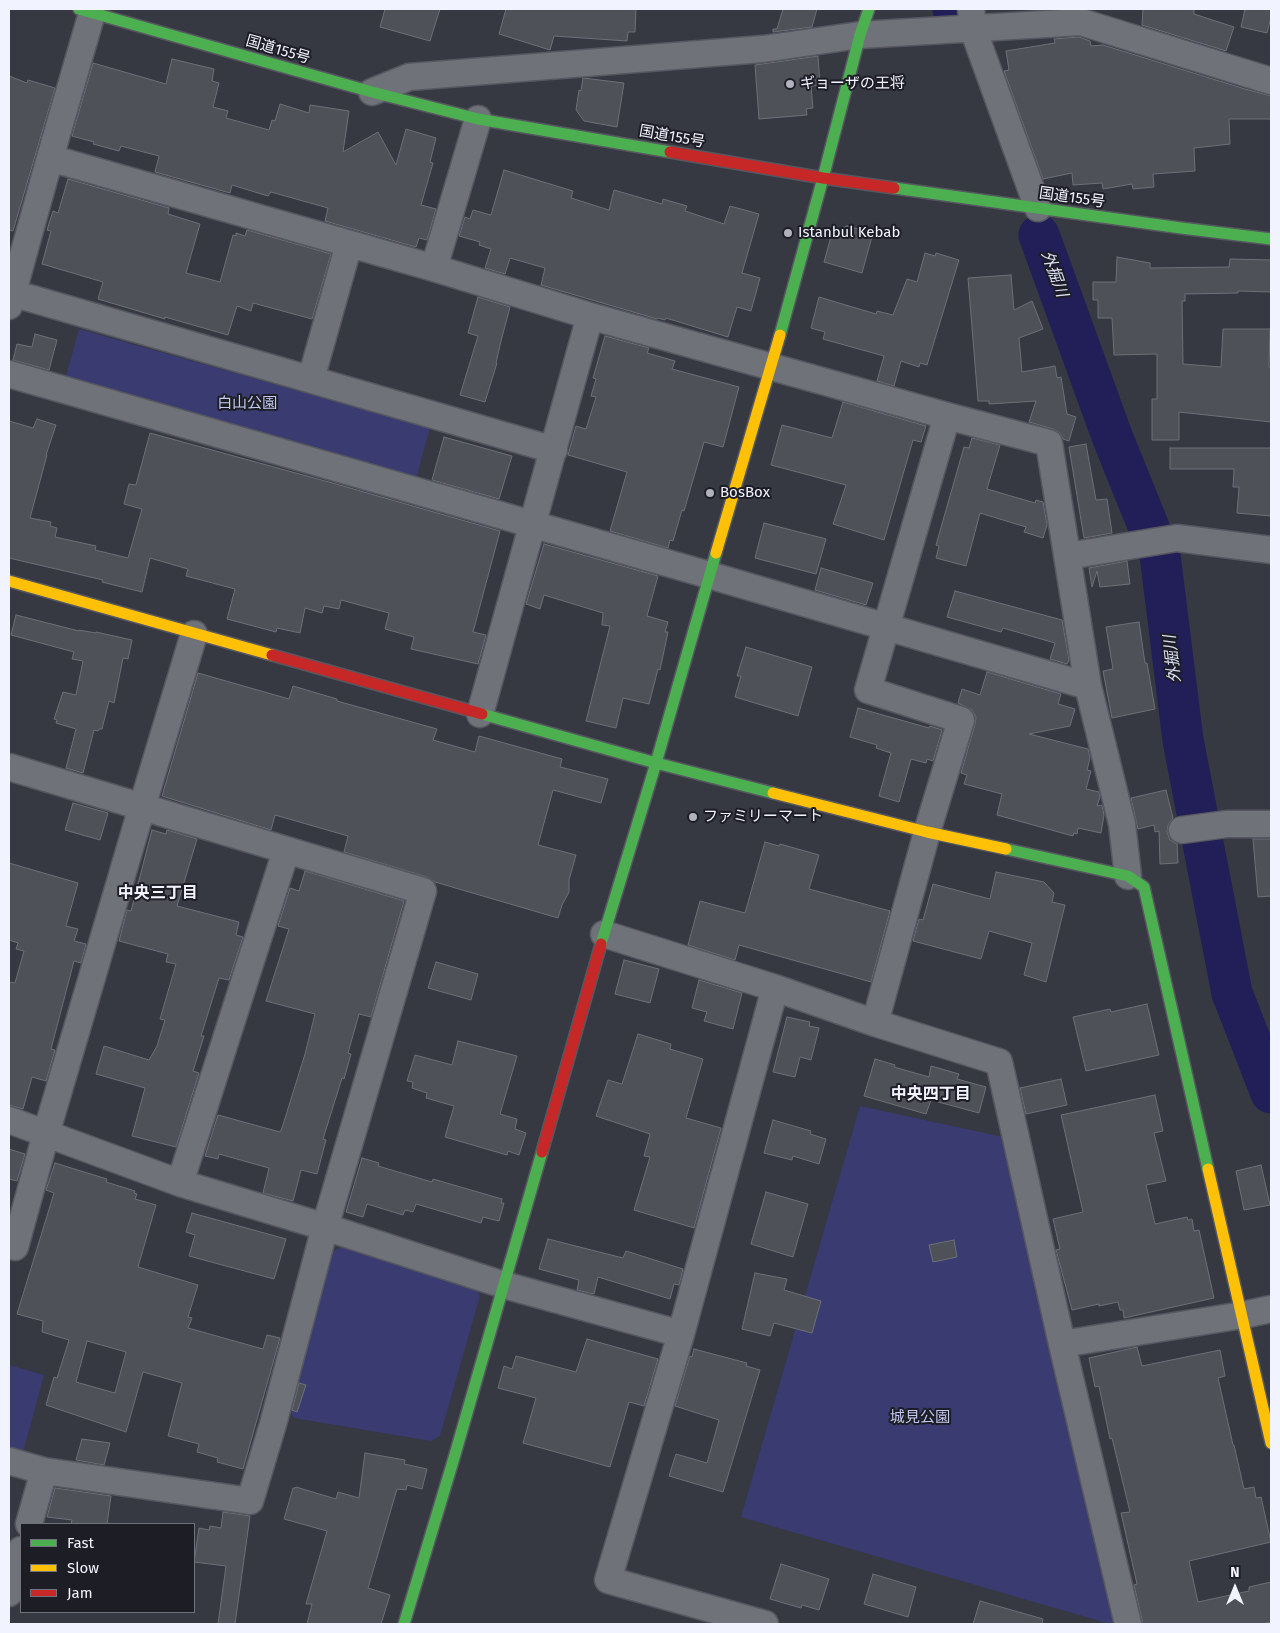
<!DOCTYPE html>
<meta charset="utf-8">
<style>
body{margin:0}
#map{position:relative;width:1280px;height:1633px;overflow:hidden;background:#363842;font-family:"Fira Sans",sans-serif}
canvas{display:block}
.frame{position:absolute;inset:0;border:10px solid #f1f3ff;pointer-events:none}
.legend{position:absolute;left:20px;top:1523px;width:175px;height:90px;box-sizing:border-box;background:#1c1d25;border:1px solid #71737c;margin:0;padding:6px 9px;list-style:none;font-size:15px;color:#f1f3ff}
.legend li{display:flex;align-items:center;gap:10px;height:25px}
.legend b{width:25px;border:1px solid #71737c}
.north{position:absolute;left:1210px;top:1563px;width:50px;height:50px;-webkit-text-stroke:4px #1c1d25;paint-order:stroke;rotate:0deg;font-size:14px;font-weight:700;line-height:20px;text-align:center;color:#f1f3ff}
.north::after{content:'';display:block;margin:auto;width:18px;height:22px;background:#f1f3ff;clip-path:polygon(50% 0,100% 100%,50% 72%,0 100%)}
</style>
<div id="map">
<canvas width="1280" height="1633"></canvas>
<div class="frame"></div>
<ul class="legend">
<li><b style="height:6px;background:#4caf50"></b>Fast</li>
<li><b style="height:6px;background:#ffc107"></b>Slow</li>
<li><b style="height:6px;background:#c62828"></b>Jam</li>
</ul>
<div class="north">N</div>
</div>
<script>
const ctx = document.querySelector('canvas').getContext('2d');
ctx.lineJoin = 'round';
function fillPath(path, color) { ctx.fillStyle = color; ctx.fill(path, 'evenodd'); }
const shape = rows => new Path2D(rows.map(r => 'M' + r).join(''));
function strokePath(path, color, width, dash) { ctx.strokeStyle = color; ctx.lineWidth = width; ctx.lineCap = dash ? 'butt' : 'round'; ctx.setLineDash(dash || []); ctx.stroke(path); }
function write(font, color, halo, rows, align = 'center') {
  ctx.font = font + ' "Fira Sans","Noto Sans JP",sans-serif'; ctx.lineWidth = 4; ctx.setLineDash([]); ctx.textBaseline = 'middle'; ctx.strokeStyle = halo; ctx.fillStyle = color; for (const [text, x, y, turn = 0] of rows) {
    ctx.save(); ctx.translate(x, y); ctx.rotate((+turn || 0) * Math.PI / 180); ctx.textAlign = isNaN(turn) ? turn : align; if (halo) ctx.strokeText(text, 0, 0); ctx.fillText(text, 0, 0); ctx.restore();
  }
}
const green = shape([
 [79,329,430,428,416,479,65,380],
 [860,1106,1003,1137,1116,1624,1110,1624,741,1517],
 [342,1247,475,1287,480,1296,440,1436,431,1441,294,1418,288,1409,332,1252],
 [9,1365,44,1375,23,1453,9,1450]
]);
const river = shape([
 [953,9,960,21],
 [1039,235,1112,436,1160,555,1183,740,1232,993,1271,1093]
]);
const building = shape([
 [385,9,440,9,430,41,380,27,385,9],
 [506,9,636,9,635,32,628,32,627,41,554,36,550,50,499,34,506,9],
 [783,9,817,9,812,27,773,32,773,29,777,29,783,9],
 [1143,9,1194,9,1194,14,1234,27,1226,51,1142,25,1143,9],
 [1245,9,1271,9,1271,17,1267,33,1241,27,1245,9],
 [1079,37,1090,41,1091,46,1103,45,1245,89,1271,96,1271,119,1229,119,1230,144,1194,148,1195,171,1153,174,1154,187,1133,189,1132,184,1103,189,1102,183,1073,185,1072,173,1043,179,1004,71,1009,70,1006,51,1055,43,1054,39,1079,37],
 [818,56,820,85,811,86,813,108,806,109,807,115,759,119,755,65,818,56],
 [172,59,214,69,212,81,219,83,213,107,228,111,226,118,269,130,272,120,275,121,280,104,309,113,310,105,349,111,343,152,378,132,396,165,406,129,436,138,430,162,433,163,421,205,436,209,427,240,419,238,416,247,325,221,328,208,271,192,268,196,232,185,230,193,155,172,159,156,121,146,119,151,93,144,94,142,72,136,93,63,166,84,172,59],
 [9,76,27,83,28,80,55,88,13,231,9,230,9,76],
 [583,78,624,83,617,127,584,121,576,110,579,90,581,91,583,78],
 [504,170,573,191,571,198,609,210,614,190,662,204,663,199,687,206,685,211,724,224,730,206,759,214,742,273,760,278,751,311,737,307,728,337,666,318,665,320,658,318,657,319,541,285,545,268,510,258,505,274,485,268,491,249,479,245,480,242,459,236,465,217,470,219,473,210,491,215,504,170],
 [68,179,169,208,168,214,200,224,186,273,220,282,233,235,236,236,236,233,245,236,247,230,331,254,312,319,253,303,251,311,237,306,228,335,165,317,165,319,98,299,103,282,42,264,51,231,47,230,53,211,58,213,68,179],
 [847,226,873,233,862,273,824,262,832,233,847,226],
 [925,253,935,256,936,253,959,260,927,365,920,363,919,367,901,361,894,386,877,381,884,356,823,339,825,332,811,328,819,297,876,314,877,311,893,315,907,279,917,282,925,253],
 [1117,257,1150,263,1150,268,1229,267,1230,259,1271,260,1271,292,1238,291,1238,293,1185,294,1185,301,1182,301,1183,364,1221,367,1223,329,1270,329,1269,367,1271,368,1271,422,1179,412,1179,440,1152,440,1152,399,1157,399,1157,354,1114,355,1112,318,1098,318,1098,300,1093,300,1093,282,1116,282,1117,257],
 [1011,275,1014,310,1032,301,1043,329,1019,338,1022,372,1055,366,1057,378,1061,377,1067,414,1076,417,1069,441,1063,439,1060,433,1053,429,1029,422,1036,401,989,404,989,401,978,401,968,278,1011,275],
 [478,297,510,307,501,341,496,363,497,363,485,402,460,395,478,336,468,333,478,297],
 [35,334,57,340,49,370,13,360,17,344,32,347,35,334],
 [605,336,649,348,647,353,675,361,672,369,739,387,723,447,704,442,684,511,682,510,673,541,670,540,668,548,610,531,627,472,568,455,576,426,586,429,596,397,591,396,596,379,593,378,605,336],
 [843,402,926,426,921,442,913,440,884,540,833,524,846,485,771,465,782,425,832,438,843,402],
 [37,419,56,425,46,455,47,455,30,518,51,522,50,526,57,528,55,537,96,546,95,550,128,558,142,509,124,504,129,484,136,485,150,433,336,484,500,531,473,632,486,635,478,664,411,649,414,637,385,629,389,613,341,600,339,609,324,606,322,613,305,608,300,633,277,628,276,632,227,619,235,589,186,576,188,569,150,558,142,592,102,582,103,580,9,558,9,421,33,428,37,419],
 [444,437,512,456,499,499,432,480,444,437],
 [972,438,1000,445,987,489,1035,503,1036,500,1043,502,1047,525,1043,538,1024,532,1026,527,980,513,966,566,936,558,939,546,936,545,964,447,969,448,972,438],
 [1086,444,1096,500,1107,499,1112,533,1084,538,1069,447,1086,444],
 [1170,448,1271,448,1271,516,1237,513,1239,487,1233,487,1234,469,1170,469,1170,448],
 [764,523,826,539,816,574,755,558,764,523],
 [544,544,658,576,647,616,668,622,665,632,668,632,660,670,658,669,649,704,623,698,616,728,586,721,610,626,602,625,603,613,544,595,540,609,526,604,544,544],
 [1127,561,1130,584,1100,587,1097,571,1092,587,1089,568,1127,561],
 [821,568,873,583,866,605,815,590,821,568],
 [955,591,1062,620,1069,660,1067,664,1050,659,1055,643,1003,628,1001,632,947,617,955,591],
 [16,615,79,631,79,630,96,633,96,632,132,640,128,659,123,658,114,703,109,701,102,729,99,729,98,731,94,730,83,773,66,768,76,729,56,723,57,720,54,719,63,692,76,695,83,661,72,659,74,652,11,635,16,615],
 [1139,622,1145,663,1147,663,1155,709,1112,718,1103,671,1113,669,1106,627,1139,622],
 [746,647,812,667,798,716,735,697,741,676,737,676,746,647],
 [987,672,1061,694,1058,704,1075,709,1070,726,1029,734,1088,749,1090,758,1087,770,1091,771,1086,789,1099,792,1100,797,1097,806,1102,805,1104,815,1101,833,1078,828,1077,834,1074,833,1073,836,997,815,1002,794,964,784,967,775,961,773,975,724,976,717,972,710,958,703,962,689,980,695,987,672],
 [198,673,289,699,293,686,337,699,337,701,437,729,433,740,475,752,479,736,562,759,560,767,608,779,601,803,553,790,538,845,576,855,569,880,569,892,562,905,558,918,435,882,427,877,344,852,348,836,275,815,271,830,162,796,198,673],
 [858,708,929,728,930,726,942,730,933,761,927,759,926,763,911,759,899,802,879,796,891,753,876,748,877,745,850,737,858,708],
 [1166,790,1173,818,1168,825,1167,832,1170,840,1177,844,1178,863,1160,864,1159,831,1155,832,1154,825,1138,829,1131,798,1166,790],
 [73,803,108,813,100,840,65,830,73,803],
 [152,830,166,834,167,830,197,839,177,906,239,922,236,935,243,937,229,980,219,978,201,1036,204,1036,193,1071,199,1073,176,1147,132,1136,145,1088,96,1074,104,1046,149,1060,157,1046,165,1020,160,1019,176,964,166,962,168,954,119,941,127,910,131,911,152,830],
 [1253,839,1271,839,1271,896,1258,897,1253,839],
 [765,842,779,846,780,844,819,855,809,889,890,911,871,982,739,945,735,960,688,945,700,901,745,913,765,842],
 [9,863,78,883,66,926,78,929,74,941,86,944,81,963,74,961,51,1049,55,1050,46,1081,32,1077,23,1109,9,1105,9,982,15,983,24,951,16,949,18,943,9,940,9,863],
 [305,871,404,901,371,1017,359,1014,348,1053,351,1054,344,1079,342,1078,323,1139,326,1140,317,1174,301,1170,293,1201,263,1193,269,1168,219,1154,218,1159,205,1156,218,1115,280,1132,282,1128,305,1054,315,1014,266,1001,289,929,278,926,290,888,299,891,305,871],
 [996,872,1044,882,1054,893,1052,902,1065,905,1046,982,1024,975,1032,943,989,931,981,959,913,941,919,919,923,920,933,884,990,899,996,872],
 [624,960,659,969,650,1003,615,994,624,960],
 [436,962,478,974,471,1000,428,988,436,962],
 [699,980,742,993,733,1029,704,1021,707,1012,692,1008,699,980],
 [1147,1004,1159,1055,1086,1071,1073,1017,1110,1009,1111,1012,1147,1004],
 [787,1017,810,1022,809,1026,819,1028,811,1060,800,1057,795,1077,773,1072,787,1017],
 [638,1034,671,1044,670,1049,703,1059,686,1118,721,1128,694,1228,634,1210,650,1157,644,1156,650,1134,596,1116,608,1080,622,1084,638,1034],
 [458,1041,517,1056,500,1114,517,1119,515,1129,526,1133,519,1155,508,1151,507,1155,445,1137,454,1106,426,1098,427,1093,412,1088,413,1082,407,1081,415,1055,452,1065,458,1041],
 [875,1059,895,1065,894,1067,929,1077,931,1066,959,1074,957,1079,986,1087,979,1113,931,1100,926,1114,864,1096,875,1059],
 [1061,1079,1067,1105,1026,1114,1020,1088,1061,1079],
 [1155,1095,1163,1131,1154,1133,1166,1181,1146,1185,1155,1224,1187,1217,1188,1220,1192,1219,1194,1231,1199,1230,1214,1298,1124,1318,1123,1310,1120,1310,1118,1302,1099,1306,1099,1304,1072,1310,1056,1250,1060,1249,1053,1219,1083,1212,1061,1115,1155,1095],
 [773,1120,811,1131,810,1134,826,1139,819,1164,793,1156,792,1160,764,1153,773,1120],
 [9,1149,25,1154,17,1181,9,1179,9,1149],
 [362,1158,379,1163,378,1166,432,1182,433,1179,502,1199,501,1203,504,1203,499,1221,483,1217,481,1223,416,1204,413,1212,405,1210,403,1215,367,1204,363,1217,346,1212,362,1158],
 [55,1163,107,1179,106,1182,135,1191,134,1193,137,1194,135,1199,156,1205,138,1267,198,1285,188,1317,192,1318,188,1328,263,1349,267,1335,280,1338,243,1469,217,1462,218,1458,197,1452,199,1444,168,1436,182,1383,143,1372,126,1432,46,1405,54,1377,57,1378,69,1340,42,1332,43,1321,17,1314,54,1193,46,1190,55,1163],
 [87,1341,126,1352,115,1393,76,1382,87,1341],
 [1261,1165,1270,1205,1244,1210,1236,1171,1261,1165],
 [766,1192,808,1204,793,1257,751,1244,766,1192],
 [192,1213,286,1239,274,1279,189,1256,195,1235,186,1232,192,1213],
 [548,1239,623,1258,626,1251,683,1269,679,1285,674,1284,670,1299,598,1277,594,1294,577,1290,579,1280,539,1269,548,1239],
 [954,1240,957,1257,933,1262,929,1245,954,1240],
 [755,1273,787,1279,784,1290,821,1301,812,1333,774,1323,770,1336,742,1329,755,1273],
 [587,1339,658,1359,644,1406,629,1402,610,1467,523,1443,536,1398,498,1388,504,1366,512,1369,516,1356,576,1372,587,1339],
 [1137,1347,1142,1366,1220,1350,1225,1376,1218,1378,1233,1445,1234,1445,1244,1489,1254,1487,1256,1498,1261,1497,1271,1542,1189,1561,1198,1602,1249,1591,1249,1587,1271,1582,1271,1622,1262,1624,1143,1624,1134,1585,1137,1584,1121,1513,1130,1512,1112,1438,1110,1439,1099,1386,1095,1387,1089,1358,1137,1347],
 [694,1349,747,1363,746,1366,760,1370,723,1492,669,1476,676,1454,707,1463,719,1420,675,1406,690,1356,692,1357,694,1349],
 [299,1383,306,1385,297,1412,292,1410,299,1383],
 [82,1439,110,1443,104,1465,76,1460,82,1439],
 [365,1453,405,1460,404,1464,427,1469,422,1489,407,1485,406,1490,397,1489,368,1588,390,1595,381,1624,307,1624,312,1604,306,1604,327,1531,284,1519,293,1488,295,1488,296,1487,336,1499,338,1492,359,1498,365,1453],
 [55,1488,111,1496,107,1524,71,1524,72,1520,47,1517,55,1488],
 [223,1512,250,1516,235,1624,218,1624,226,1566,194,1562,199,1528,209,1530,210,1526,221,1528,223,1512],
 [781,1564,829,1579,819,1610,802,1605,801,1608,770,1599,781,1564],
 [873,1574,916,1587,908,1617,864,1604,873,1574],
 [980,1601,1043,1619,1042,1624,973,1624,980,1601]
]);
const street = shape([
 [971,9,973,29,1038,208],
 [372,92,409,77,763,49,860,35,1081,22,1271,81],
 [50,158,434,268,590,316,947,416,1049,443,1088,686,1122,824,1128,876],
 [434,268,478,119],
 [12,293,554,450],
 [9,306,50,158,92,13],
 [9,374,709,575,1088,686],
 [311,379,349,244],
 [1068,556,1177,538,1271,550],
 [480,714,590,316],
 [9,767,423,891,325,1227,273,1424,250,1501,44,1471,9,1461],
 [1182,830,1227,824,1271,824],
 [604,934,775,988,875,1023,999,1062,1062,1344,1128,1624],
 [875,1023,927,832,961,720,868,690,947,416],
 [9,1120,180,1183,325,1227,504,1285,681,1334],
 [180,1183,286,851],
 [9,1245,15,1247,46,1134,142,807,194,634],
 [1062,1344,1243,1315,1271,1309],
 [29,1524,44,1471],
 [9,1593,21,1550],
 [765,1624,608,1580,681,1334,775,988]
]);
const fast = shape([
 [79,9,372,92,478,119,670,152],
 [894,188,1181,228,1271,239],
 [780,335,823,178,860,35,869,9],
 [482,714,656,763,773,793],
 [1006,849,1128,876,1144,887,1208,1169],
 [601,944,656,763,716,553],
 [404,1624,454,1458,542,1152]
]);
const slow = shape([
 [716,553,780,335],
 [9,581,272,655],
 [773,793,927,832,1006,849],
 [1208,1169,1271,1443]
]);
const jam = shape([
 [670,152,823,178,894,188],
 [272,655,482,714],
 [542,1152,601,944]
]);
const markers = [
 [790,84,5,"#b0b2bd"],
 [788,233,5,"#b0b2bd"],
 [710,493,5,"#b0b2bd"],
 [693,817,5,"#b0b2bd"]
];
const streetNames = [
 ["国道155号",278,50,16],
 ["国道155号",672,137,10],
 ["国道155号",1072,198,8]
];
const poiNames = [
 ["ギョーザの王将",800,84],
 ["Istanbul Kebab",798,233],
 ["BosBox",720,493],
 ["ファミリーマート",703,817]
];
const parkNames = [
 ["白山公園",247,404],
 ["城見公園",920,1418]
];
const waterNames = [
 ["外掘川",1054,274,70],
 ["外掘川",1173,659,-97]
];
const neighbourhoodNames = [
 ["中央三丁目",158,894],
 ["中央四丁目",931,1095]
];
fillPath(green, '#393b71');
strokePath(river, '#211e58', 41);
fillPath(building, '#4f5159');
strokePath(building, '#6e7078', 1);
strokePath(street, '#565760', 29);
strokePath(fast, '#565760', 14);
strokePath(slow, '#565760', 14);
strokePath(jam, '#565760', 14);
strokePath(street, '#707279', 26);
strokePath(fast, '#4caf50', 11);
strokePath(slow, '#ffc107', 11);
strokePath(jam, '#c62828', 11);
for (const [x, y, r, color] of markers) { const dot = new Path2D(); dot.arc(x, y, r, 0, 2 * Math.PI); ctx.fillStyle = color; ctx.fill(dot); strokePath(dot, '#1c1d25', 2); }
write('15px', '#f1f3ff', '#1c1d25', streetNames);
write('15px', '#f1f3ff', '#1c1d25', poiNames, 'left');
write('15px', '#c4c9f1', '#1c1d25', parkNames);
write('italic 16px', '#dee1f5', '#1c1d25', waterNames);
write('bold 16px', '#f1f3ff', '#1c1d25', neighbourhoodNames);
</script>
